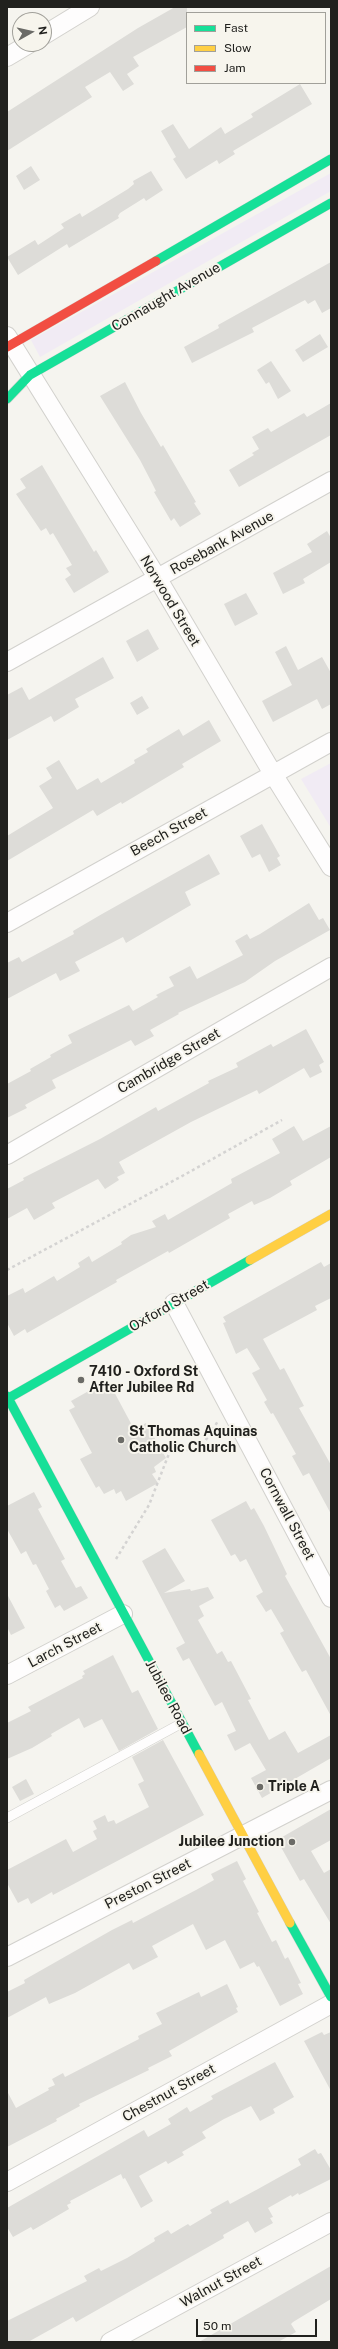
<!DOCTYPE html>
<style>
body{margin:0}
#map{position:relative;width:338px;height:2349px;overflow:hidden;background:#f5f4ef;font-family:"Public Sans",sans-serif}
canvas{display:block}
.frame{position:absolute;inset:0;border:8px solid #21211e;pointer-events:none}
.legend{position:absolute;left:186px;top:12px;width:140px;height:72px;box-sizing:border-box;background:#f7f5ed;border:1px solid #a1a09a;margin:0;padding:5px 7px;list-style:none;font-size:12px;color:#21211e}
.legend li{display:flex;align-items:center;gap:8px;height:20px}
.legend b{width:20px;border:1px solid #a1a09a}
.north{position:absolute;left:12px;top:12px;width:40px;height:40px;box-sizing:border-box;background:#f7f5ed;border:1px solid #a1a09a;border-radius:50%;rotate:82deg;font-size:11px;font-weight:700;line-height:16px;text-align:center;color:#21211e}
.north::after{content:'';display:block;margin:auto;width:14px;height:18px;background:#6b6b67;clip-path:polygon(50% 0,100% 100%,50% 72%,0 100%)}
.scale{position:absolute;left:196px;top:2319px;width:121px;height:18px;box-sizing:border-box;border:2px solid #21211e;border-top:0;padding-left:5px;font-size:12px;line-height:14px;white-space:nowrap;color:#21211e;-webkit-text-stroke:3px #f7f5ed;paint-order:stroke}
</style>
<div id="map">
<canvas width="338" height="2349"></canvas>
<div class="frame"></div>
<ul class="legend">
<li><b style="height:5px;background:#16e098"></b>Fast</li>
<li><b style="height:5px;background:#ffcf43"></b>Slow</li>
<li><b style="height:5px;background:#f24e42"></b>Jam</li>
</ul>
<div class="north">N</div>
<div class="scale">50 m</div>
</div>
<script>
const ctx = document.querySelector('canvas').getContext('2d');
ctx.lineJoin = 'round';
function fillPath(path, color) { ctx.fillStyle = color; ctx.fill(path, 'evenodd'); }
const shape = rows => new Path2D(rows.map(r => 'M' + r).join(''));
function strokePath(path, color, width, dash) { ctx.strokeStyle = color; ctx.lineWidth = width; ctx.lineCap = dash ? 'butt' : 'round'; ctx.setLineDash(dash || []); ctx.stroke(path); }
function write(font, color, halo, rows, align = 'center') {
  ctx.font = font + ' "Public Sans",sans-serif'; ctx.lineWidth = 4; ctx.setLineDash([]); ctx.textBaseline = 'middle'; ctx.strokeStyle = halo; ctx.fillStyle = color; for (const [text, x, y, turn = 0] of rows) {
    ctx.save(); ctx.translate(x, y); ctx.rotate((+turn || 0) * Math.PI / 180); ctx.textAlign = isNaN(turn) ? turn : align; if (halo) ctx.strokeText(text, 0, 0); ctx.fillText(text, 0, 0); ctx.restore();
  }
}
const green = shape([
 [331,173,331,191,40,357,31,340],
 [331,763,331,828,301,779]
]);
const building = shape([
 [175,7,187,7,187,27,133,57,139,66,127,74,134,84,123,91,110,72,85,87,92,97,7,151,7,112,138,28],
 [300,84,312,104,233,151,235,154,219,164,217,160,186,179,173,159,176,157,161,131,173,124,189,149,221,127,225,134,253,117,251,114],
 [31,166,40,180,24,190,16,176],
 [151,171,163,190,146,201,144,198,120,213,118,216,119,218,69,248,67,244,18,275,7,257,35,240,38,245,64,228,61,224,80,213,82,217,128,189,134,184,133,181],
 [331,262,331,308,322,313,315,300,308,304,305,300,252,328,254,332,192,363,184,347,219,328,218,325],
 [320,334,328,347,303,362,295,350],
 [271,361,291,391,278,399,269,382,266,384,257,370],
 [125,382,141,413,161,447,163,445,196,502,194,503,201,514,180,527,174,518,171,521,154,492,156,491,152,483,140,460,100,396],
 [331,403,331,435,239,487,229,470,254,455,252,453,259,449,252,437,268,428,271,432,304,413,307,417],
 [42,465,94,552,96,550,109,572,74,593,65,579,71,575,66,568,72,565,53,533,50,535,46,528,41,531,16,494,26,488,20,479],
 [327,531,331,538,331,562,303,579,305,583,283,594,273,573,312,552,307,544],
 [246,593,258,614,235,626,224,604],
 [148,629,159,649,137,662,126,641],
 [286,646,298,670,322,657,331,673,331,704,322,709,317,699,273,722,262,701,292,685,275,652],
 [103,657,114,678,75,699,79,707,54,722,51,716,7,740,7,695,22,687,29,700],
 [142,696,149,708,137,715,130,703],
 [209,720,221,741,182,764,184,767,122,804,121,802,97,816,93,810,7,861,7,836,53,808,39,786,52,778,46,768,59,760,77,790,98,778,101,783,135,763,134,760,148,752,146,749,179,729,183,736],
 [262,824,280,856,277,858,281,865,269,872,260,854,252,858,240,836],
 [209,854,220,874,185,892,191,905,126,943,123,937,75,962,80,971,60,981,56,973,7,999,7,963,19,957,22,962,74,934,73,931,102,914],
 [309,903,319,920,323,918,330,930,275,961,245,982,178,1013,179,1014,150,1030,154,1036,135,1046,131,1040,52,1080,56,1088,25,1105,27,1108,7,1118,7,1084,31,1071,30,1069,51,1057,50,1055,72,1043,68,1035,129,1005,133,1011,158,997,156,995,174,986,169,977,190,966,197,979,243,955,235,941,247,934,250,939,260,934],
 [306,1029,324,1062,319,1065,322,1072,310,1078,304,1068,259,1094,257,1090,191,1122,119,1162,125,1173,117,1177,119,1180,105,1189,98,1179,52,1203,55,1208,34,1220,27,1208,7,1219,7,1189,24,1180,23,1178,100,1139,156,1107,158,1111,209,1083,208,1081,238,1067,236,1063,271,1044,273,1047],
 [294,1126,303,1141,331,1126,331,1157,290,1181,292,1185,270,1198,254,1205,252,1201,228,1214,230,1218,169,1253,168,1251,116,1280,117,1282,27,1333,25,1329,14,1336,7,1323,7,1296,23,1288,25,1293,54,1276,57,1281,80,1267,78,1263,89,1256,92,1262,122,1244,121,1242,131,1235,156,1227,152,1221,165,1214,168,1220,232,1183,231,1179,280,1153,272,1139],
 [321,1262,324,1267,331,1263,331,1298,315,1306,317,1310,263,1339,280,1370,284,1368,304,1406,299,1408,331,1465,331,1514,309,1473,303,1476,292,1456,296,1454,273,1413,271,1414,264,1402,267,1400,252,1373,260,1369,247,1348,236,1354,223,1323,226,1322,223,1317],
 [101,1384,105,1391,112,1388,134,1429,146,1423,166,1458,154,1467,156,1472,152,1474,158,1483,126,1501,121,1491,116,1494,114,1489,104,1494,99,1486,96,1488,80,1459,92,1453,69,1410,75,1407,71,1401],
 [34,1492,42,1507,38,1509,65,1559,61,1561,76,1588,81,1586,88,1598,64,1611,60,1605,55,1608,46,1591,49,1589,36,1564,33,1565,26,1551,21,1554,7,1529,7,1506],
 [246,1501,251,1510,254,1508,264,1526,287,1574,285,1576,331,1659,331,1716,306,1670,302,1672,295,1660,280,1633,284,1631,271,1609,266,1612,256,1596,263,1592,246,1559,240,1562,235,1554,231,1556,211,1520],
 [165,1548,185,1581,164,1593,190,1589,191,1591,208,1587,214,1598,199,1606,204,1616,198,1620,217,1654,222,1651,228,1662,231,1661,251,1699,248,1700,269,1740,285,1731,298,1753,331,1735,331,1758,262,1798,251,1778,266,1770,250,1743,235,1751,227,1735,236,1731,222,1702,215,1706,189,1658,183,1661,176,1648,185,1643,142,1561],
 [7,1594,25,1628,11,1635,7,1627],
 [113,1655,132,1693,138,1690,158,1729,119,1751,102,1719,84,1728,79,1718,51,1734,52,1736,32,1748,7,1759,7,1723,31,1711,28,1707,83,1678,82,1676,85,1674,83,1671],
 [163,1740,204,1815,53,1895,52,1892,31,1904,28,1898,18,1903,7,1883,7,1870,66,1839,73,1852,97,1839,93,1831,97,1829,93,1821,105,1815,108,1822,114,1820,116,1824,149,1807,138,1784,144,1781,132,1757],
 [26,1779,34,1794,20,1801,12,1787],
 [331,1809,331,1840,311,1851,324,1873,331,1869,331,1924,304,1879,300,1881,277,1840],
 [237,1861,246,1879,243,1881,259,1912,257,1913,272,1942,276,1940,285,1959,288,1957,301,1983,298,1984,303,1994,280,2006,259,1966,257,1967,254,1962,240,1969,225,1940,206,1950,193,1924,152,1946,158,1957,133,1970,129,1963,75,1993,49,2004,46,1997,7,2018,7,1992,25,1983,24,1980,112,1930,132,1920,133,1923,196,1890,214,1880,211,1874],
 [227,1984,238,2007,236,2008,238,2012,169,2051,172,2056,148,2068,149,2070,79,2104,80,2106,56,2119,57,2121,7,2147,7,2091,16,2108,49,2090,48,2088,55,2085,52,2079,63,2073,65,2077,139,2039,138,2036,162,2024,156,2013,199,1992,201,1997],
 [322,2032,324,2035,331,2032,331,2091,304,2041],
 [275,2062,294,2097,273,2109,275,2113,260,2121,251,2106,224,2119,202,2132,206,2138,182,2152,184,2155,168,2164,166,2161,139,2176,153,2201,141,2208,125,2178,123,2179,121,2174,70,2201,71,2203,67,2205,69,2209,33,2230,31,2227,13,2237,7,2227,7,2208,144,2130,148,2137,171,2124,168,2119,187,2107,190,2112,213,2099,211,2096],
 [315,2149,318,2154,321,2153,331,2170,331,2179,299,2195,298,2193,292,2197,291,2195,268,2208,273,2217,270,2218,273,2223,255,2233,248,2221,223,2235,224,2238,76,2322,73,2317,28,2342,7,2342,7,2321,87,2281,84,2276,99,2268,101,2271,127,2258,155,2241,154,2238,168,2230,171,2234,188,2224,190,2226,212,2213,210,2210,228,2200,230,2204,258,2189,301,2165,298,2159],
 [331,2266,331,2299,293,2322,291,2324,296,2332,278,2342,199,2342]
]);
const path = shape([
 [7,1270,184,1175,282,1120],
 [116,1559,149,1505,170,1451,200,1449,218,1421]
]);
const lane = shape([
 [7,1818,182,1723]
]);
const street = shape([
 [44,35,90,7],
 [7,57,29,44],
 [7,336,158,579,273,774,331,867],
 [7,662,331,481],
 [7,923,331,742],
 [7,1155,331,967],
 [174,1303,331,1598],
 [7,1675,123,1614],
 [7,1957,331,1790],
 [7,2182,331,2004],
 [110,2342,331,2222]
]);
const fast = shape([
 [156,261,331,159],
 [7,399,30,375,331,203],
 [7,1396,199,1754],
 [7,1399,250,1260],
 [290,1923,331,1997]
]);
const slow = shape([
 [250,1260,331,1214],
 [199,1754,290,1923]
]);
const jam = shape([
 [7,347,156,261]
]);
const markers = [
 [81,1380,4,"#6b6b67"],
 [121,1440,4,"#6b6b67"],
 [260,1787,4,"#6b6b67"],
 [292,1842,4,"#6b6b67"]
];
const streetNames = [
 ["Connaught Avenue",166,297,-30],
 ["Rosebank Avenue",222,543,-29],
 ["Norwood Street",170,601,59],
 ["Beech Street",169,832,-29],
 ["Cambridge Street",169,1061,-30],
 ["Oxford Street",169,1306,-30],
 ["Cornwall Street",287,1514,62],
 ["Larch Street",65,1645,-28],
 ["Jubilee Road",168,1697,62],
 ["Preston Street",148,1884,-27],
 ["Chestnut Street",169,2093,-29],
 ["Walnut Street",221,2282,-29]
];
const poiNames = [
 ["7410 - Oxford St",89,1372],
 ["After Jubilee Rd",89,1388],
 ["St Thomas Aquinas",129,1432],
 ["Catholic Church",129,1448],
 ["Triple A",268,1787],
 ["Jubilee Junction",284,1842,"right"]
];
fillPath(green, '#f1ebf4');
fillPath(building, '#dddcd8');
strokePath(lane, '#d2d1cd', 10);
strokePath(street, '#d2d1cd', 20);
strokePath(fast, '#d2d1cd', 10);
strokePath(slow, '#d2d1cd', 10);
strokePath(jam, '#d2d1cd', 10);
strokePath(path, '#d4d3d2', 2.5, [3, 3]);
strokePath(lane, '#fefdfd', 9);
strokePath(street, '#fefdfd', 18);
strokePath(fast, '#16e098', 9);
strokePath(slow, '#ffcf43', 9);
strokePath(jam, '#f24e42', 9);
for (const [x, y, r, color] of markers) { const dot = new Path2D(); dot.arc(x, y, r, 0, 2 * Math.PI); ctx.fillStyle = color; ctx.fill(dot); strokePath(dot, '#f7f5ed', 1.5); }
write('14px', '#21211e', '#f7f5ed', streetNames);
write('bold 14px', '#21211e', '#f7f5ed', poiNames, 'left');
</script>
